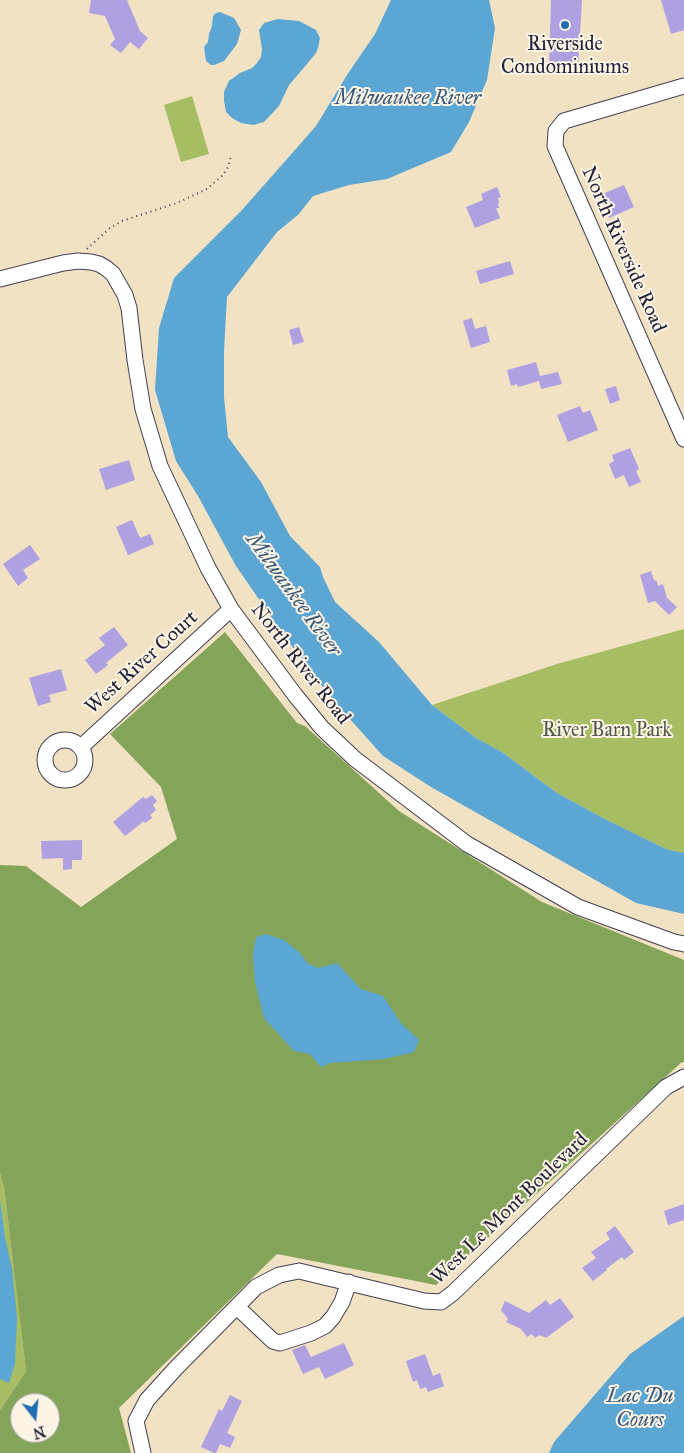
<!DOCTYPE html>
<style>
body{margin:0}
#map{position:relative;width:684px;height:1453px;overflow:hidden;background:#f1e2c4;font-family:"IM FELL Great Primer",serif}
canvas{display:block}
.north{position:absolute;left:10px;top:1393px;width:50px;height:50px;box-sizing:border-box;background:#fcf5e5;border:1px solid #a5a1a1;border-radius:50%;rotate:164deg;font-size:14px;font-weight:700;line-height:20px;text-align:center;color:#22223b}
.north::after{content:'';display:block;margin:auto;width:18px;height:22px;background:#1f6fb2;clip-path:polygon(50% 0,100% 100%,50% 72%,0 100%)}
</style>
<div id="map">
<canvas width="684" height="1453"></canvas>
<div class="north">N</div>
</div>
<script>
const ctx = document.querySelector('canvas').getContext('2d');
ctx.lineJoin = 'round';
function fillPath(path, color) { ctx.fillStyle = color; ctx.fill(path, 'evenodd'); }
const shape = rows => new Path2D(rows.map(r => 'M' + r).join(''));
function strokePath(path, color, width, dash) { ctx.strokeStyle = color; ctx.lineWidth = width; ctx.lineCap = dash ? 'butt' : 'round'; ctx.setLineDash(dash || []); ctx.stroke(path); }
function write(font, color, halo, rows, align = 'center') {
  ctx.font = font + ' "IM FELL Great Primer",serif'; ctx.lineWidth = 4; ctx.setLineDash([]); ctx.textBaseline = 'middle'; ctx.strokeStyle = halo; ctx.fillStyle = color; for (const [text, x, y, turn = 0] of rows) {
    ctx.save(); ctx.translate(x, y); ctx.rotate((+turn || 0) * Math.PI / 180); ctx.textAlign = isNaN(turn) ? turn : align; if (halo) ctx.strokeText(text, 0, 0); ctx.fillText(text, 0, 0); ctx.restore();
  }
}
const green = shape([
 [192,96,209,154,181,162,164,105],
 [684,629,684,853,666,849,603,818,557,793,502,752,476,738,432,705,557,664],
 [0,1173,4,1186,26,1371,0,1410]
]);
const forest = shape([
 [225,632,297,723,305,726,399,811,542,902,684,960,684,1062,682,1062,436,1285,277,1254,119,1408,131,1453,0,1453,0,1410,26,1371,4,1187,0,1173,0,865,26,866,81,907,177,839,161,787,110,734],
 [20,1403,50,1403,50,1433,20,1433]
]);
const water = shape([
 [391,0,489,0,495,28,487,80,469,122,451,152,387,179,349,185,313,196,298,215,277,232,227,297,224,351,224,397,228,437,261,482,290,536,320,567,323,577,335,602,379,642,432,705,476,738,502,752,557,793,603,818,666,849,684,853,684,914,636,903,431,787,383,756,332,699,285,637,236,566,198,496,176,461,155,390,159,328,174,278,242,210,316,126,347,75,375,34],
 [220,12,234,18,241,30,237,44,224,61,214,65,211,65,206,61,204,47,208,42,209,34,212,26,213,16,216,13],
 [278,19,299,21,316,30,320,38,318,48,316,53,307,64,289,85,279,106,264,122,253,125,241,123,232,118,226,112,224,101,224,92,229,81,240,73,252,68,257,63,261,57,262,49,259,30,264,23],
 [266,934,284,940,300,953,308,964,319,968,337,963,361,989,383,996,401,1023,419,1040,414,1052,384,1059,330,1063,321,1067,310,1054,294,1051,264,1018,255,982,253,954,256,937],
 [0,1200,5,1238,12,1269,17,1318,15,1364,9,1383,0,1379],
 [684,1316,684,1453,549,1453,554,1442,630,1354]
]);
const building = shape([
 [91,0,127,0,140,31,148,38,139,49,130,42,121,53,110,45,115,39,105,16,89,13],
 [551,0,582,0,578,68,549,67],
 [661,0,684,0,684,30,671,34],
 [624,185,634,207,609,218,600,195],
 [497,187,501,197,498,198,499,202,498,205,499,208,496,208,500,218,475,228,466,207,483,200,481,194],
 [510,261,514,274,480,284,476,271],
 [472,318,475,329,486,326,490,342,471,348,463,321],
 [299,327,304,342,293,345,289,330],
 [536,362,540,376,558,372,562,384,541,389,539,381,518,387,517,384,511,386,507,370],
 [616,386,620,400,610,404,605,389],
 [580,406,583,413,590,410,598,430,568,442,557,415],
 [630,448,639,469,636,471,641,482,629,487,624,475,615,479,609,464,614,461,612,455],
 [129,460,135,480,106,490,99,469],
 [132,520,140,538,150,534,154,544,128,555,116,527],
 [30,545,40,559,23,570,28,578,18,586,3,564],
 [651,571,654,580,657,581,658,586,663,584,667,598,677,607,669,615,655,601,648,603,640,575],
 [114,627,128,645,106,663,108,665,96,674,85,660,105,645,99,638],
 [61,669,67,690,49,695,51,702,38,706,29,678],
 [152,795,157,801,153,805,156,810,150,815,152,818,145,823,144,821,125,836,113,822,143,797,146,799],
 [82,840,82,860,72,860,72,869,63,870,63,858,42,859,41,841],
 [684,1204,684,1220,668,1225,664,1211],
 [615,1226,634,1252,624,1260,622,1257,606,1269,607,1270,593,1281,582,1268,596,1258,591,1252,610,1239,606,1233],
 [560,1298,574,1317,546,1338,539,1335,535,1338,532,1334,527,1337,521,1329,506,1322,508,1319,501,1310,505,1301,529,1313,546,1300,550,1305],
 [344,1343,354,1365,325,1379,319,1367,303,1374,292,1350,305,1345,311,1357],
 [425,1354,433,1376,440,1373,444,1386,428,1392,426,1387,420,1389,417,1380,413,1382,406,1361],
 [230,1395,242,1401,227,1433,235,1437,230,1448,220,1444,216,1453,214,1453,201,1447,219,1409,222,1411]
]);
const path = shape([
 [87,249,110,228,122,221,177,203,207,189,223,175,228,167,231,156]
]);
const minor = shape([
 [684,86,564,121,556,131,555,146,684,439],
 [0,279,63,263,78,261,91,262,99,264,106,268,113,274,125,295,129,308,135,360,143,409,160,466,208,568,231,609,295,695,322,728,355,759,467,844,578,907,674,942,684,944],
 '45 760a20 20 0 1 1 40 0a20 20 0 1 1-40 0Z',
 [81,747,231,609],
 [237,1307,273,1341,280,1343,311,1333,325,1326,333,1317,342,1302,349,1282],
 [143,1453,136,1421,147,1400,176,1368,256,1287,279,1275,299,1271,424,1301,441,1302,453,1293,666,1087,684,1077]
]);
const markers = [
 [565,25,5,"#1f6fb2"]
];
const poiNames = [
 ["Riverside",565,45],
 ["Condominiums",565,68]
];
const streetNames = [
 ["North Riverside Road",623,250,66],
 ["West River Court",142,663,-42],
 ["North River Road",300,664,52],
 ["West Le Mont Boulevard",510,1209,-44]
];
const parkNames = [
 ["River Barn Park",607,731]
];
const waterNames = [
 ["Milwaukee River",408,99],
 ["Milwaukee River",293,595,54],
 ["Lac Du",640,1397],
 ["Cours",640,1421]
];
fillPath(green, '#a6bd63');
fillPath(forest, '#84a459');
fillPath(water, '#5ba6d3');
fillPath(building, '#aea0e1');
strokePath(minor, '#413f50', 17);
strokePath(path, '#413f50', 2, [1, 4]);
strokePath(minor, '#fff', 15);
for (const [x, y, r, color] of markers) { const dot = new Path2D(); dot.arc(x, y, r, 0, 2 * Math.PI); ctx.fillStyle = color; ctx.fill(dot); strokePath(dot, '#fcf5e5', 2); }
write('20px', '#22223b', '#fcf5e5', poiNames);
write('20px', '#22223b', '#fcf5e5', streetNames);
write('20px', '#505849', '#fcf5e5', parkNames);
write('italic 21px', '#395778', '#fcf5e5', waterNames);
</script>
